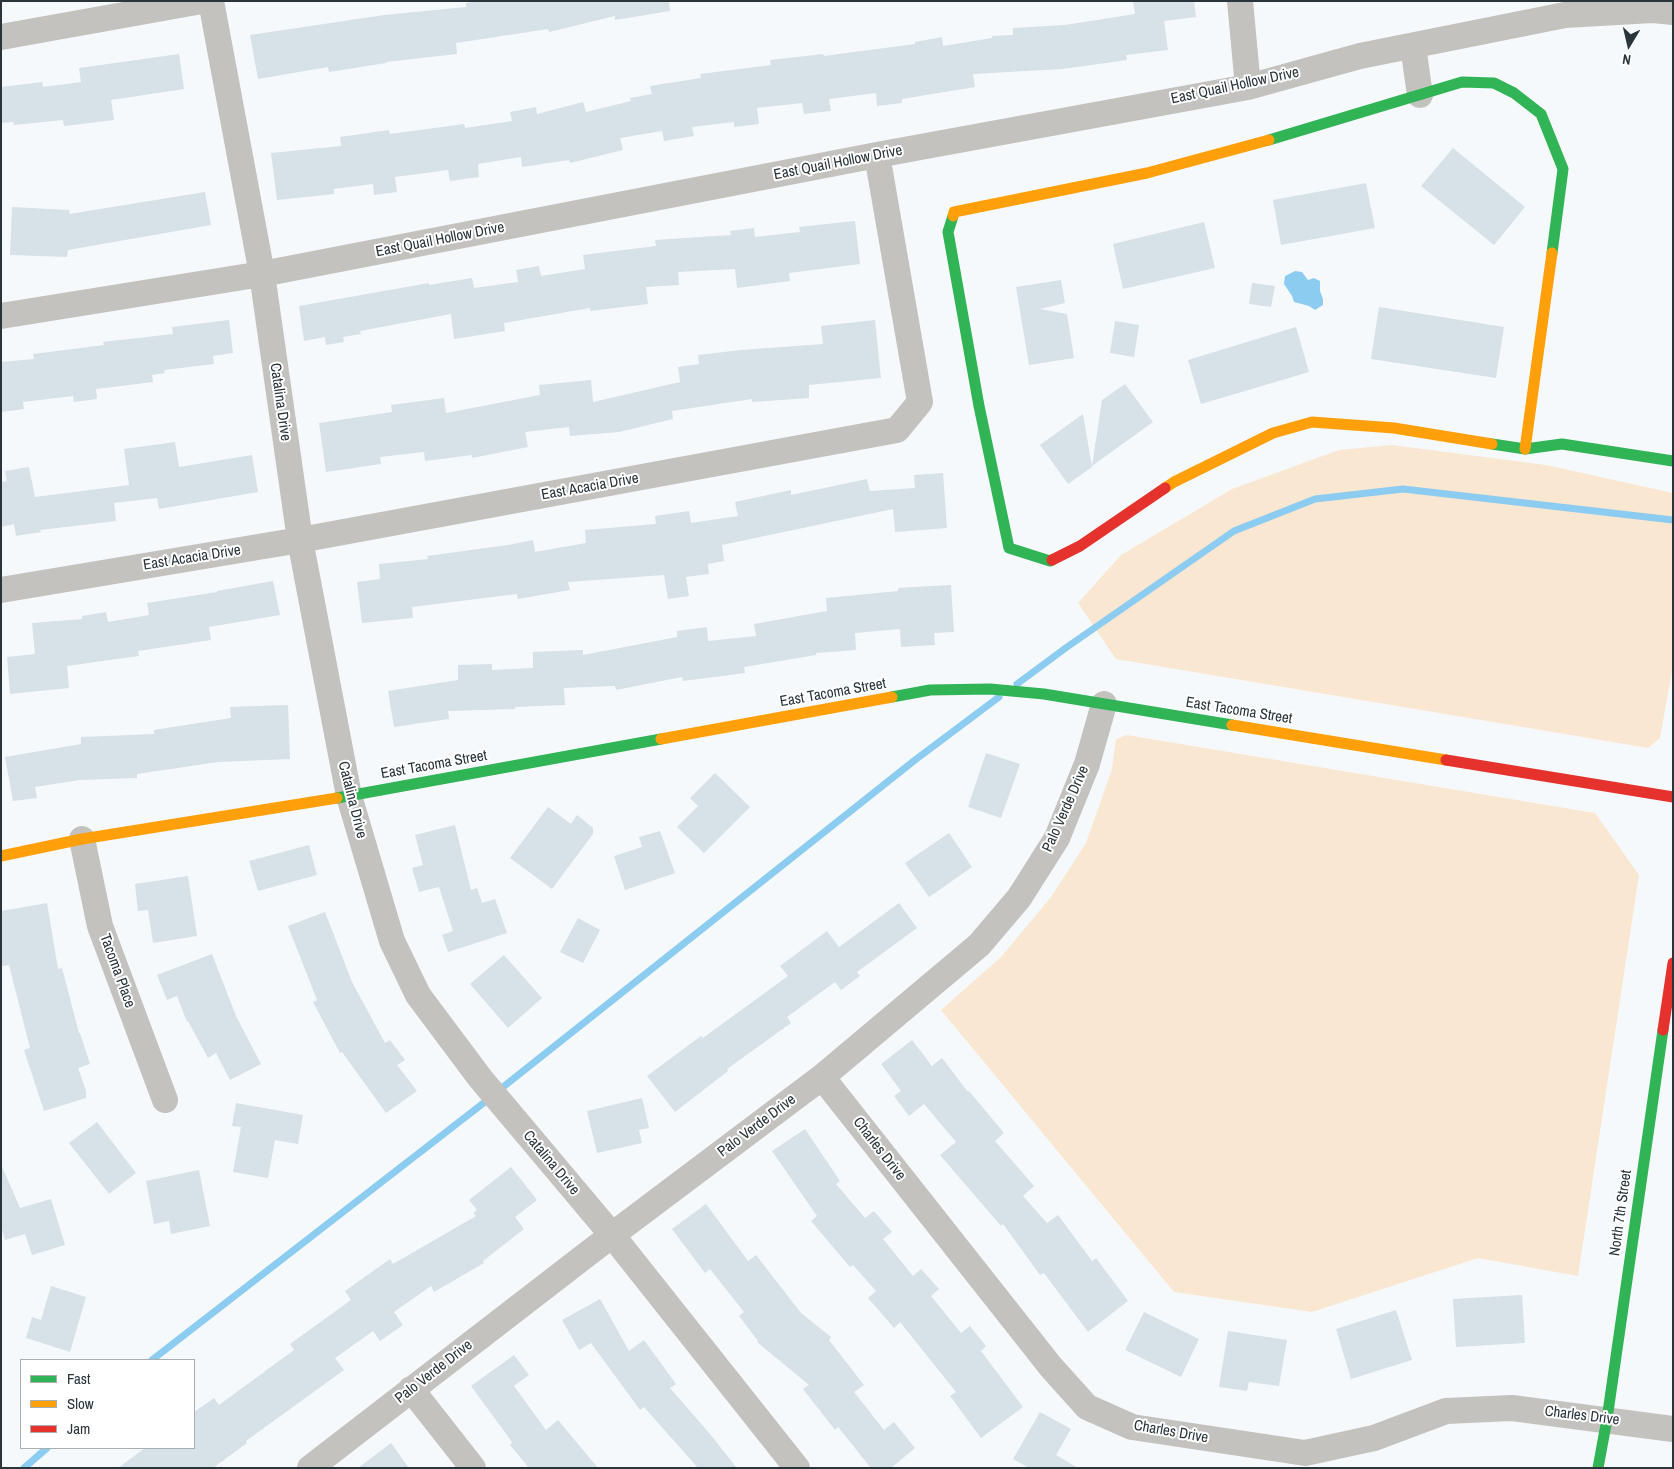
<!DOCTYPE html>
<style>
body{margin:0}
#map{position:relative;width:1674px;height:1469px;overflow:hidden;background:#f6f9fb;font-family:"Archivo Narrow",sans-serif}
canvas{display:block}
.frame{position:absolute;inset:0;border:2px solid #29343b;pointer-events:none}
.legend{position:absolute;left:20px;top:1359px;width:175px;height:90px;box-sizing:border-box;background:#fff;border:1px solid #a9aeb1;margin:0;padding:6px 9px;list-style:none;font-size:15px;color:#29343b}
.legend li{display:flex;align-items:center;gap:10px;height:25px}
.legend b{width:25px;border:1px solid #a9aeb1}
.north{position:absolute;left:1604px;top:20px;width:50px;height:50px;-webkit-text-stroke:4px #fff;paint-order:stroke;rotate:189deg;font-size:14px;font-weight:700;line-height:20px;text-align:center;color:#29343b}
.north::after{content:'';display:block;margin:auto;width:18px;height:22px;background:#29343b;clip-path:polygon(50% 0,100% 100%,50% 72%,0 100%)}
</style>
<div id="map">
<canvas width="1674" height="1469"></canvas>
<div class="frame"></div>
<ul class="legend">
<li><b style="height:6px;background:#30b455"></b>Fast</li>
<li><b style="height:6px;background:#ff9f0a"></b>Slow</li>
<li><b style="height:6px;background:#e5322d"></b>Jam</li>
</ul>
<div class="north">N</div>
</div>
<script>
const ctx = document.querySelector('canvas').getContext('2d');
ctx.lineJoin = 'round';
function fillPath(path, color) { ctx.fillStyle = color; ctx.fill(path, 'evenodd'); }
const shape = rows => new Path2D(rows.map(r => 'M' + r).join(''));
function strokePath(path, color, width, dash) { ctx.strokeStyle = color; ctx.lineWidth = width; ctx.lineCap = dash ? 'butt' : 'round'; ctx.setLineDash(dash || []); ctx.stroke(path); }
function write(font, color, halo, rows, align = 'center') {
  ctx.font = font + ' "Archivo Narrow",sans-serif'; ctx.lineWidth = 4; ctx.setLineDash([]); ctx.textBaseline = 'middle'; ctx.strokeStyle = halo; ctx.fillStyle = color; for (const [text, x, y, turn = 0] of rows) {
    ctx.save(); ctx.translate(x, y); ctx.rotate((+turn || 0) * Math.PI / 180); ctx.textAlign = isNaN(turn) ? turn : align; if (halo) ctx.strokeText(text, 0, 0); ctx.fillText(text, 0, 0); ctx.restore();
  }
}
const green = shape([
 [1392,445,1546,465,1673,493,1673,666,1660,738,1648,748,1116,659,1078,603,1121,555,1232,489,1339,450],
 [1127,735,1595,813,1639,875,1578,1276,1478,1258,1312,1312,1174,1292,941,1010,1001,957,1051,897,1086,843,1112,769,1116,739]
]);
const water = shape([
 [1295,271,1302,272,1308,280,1314,278,1320,281,1320,291,1323,299,1323,305,1315,310,1309,306,1294,302,1292,296,1284,284,1285,276]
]);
const stream = shape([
 [1017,684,1067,647,1234,531,1315,499,1403,489,1673,520],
 [498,1091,915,760,999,697],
 [152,1360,490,1098],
 [24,1468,47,1448]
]);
const building = shape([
 [480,1,669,1,670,11,615,20,615,16,549,32,548,29,456,43,457,54,386,62,386,63,329,72,328,67,258,79,250,35,384,15,466,7,466,3],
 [1133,1,1194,1,1196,17,1164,21,1168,50,1126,55,1127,60,1063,69,973,74,975,87,902,99,902,103,877,106,876,93,829,99,831,111,804,114,802,103,757,108,759,124,734,127,734,122,692,127,694,136,664,141,662,131,620,138,623,150,570,163,569,160,522,167,521,157,478,164,479,177,450,181,448,170,395,177,397,192,374,195,373,184,334,189,334,194,277,200,271,153,341,146,340,137,389,130,390,134,464,124,465,128,512,121,510,112,536,107,537,114,583,102,586,112,631,101,630,98,652,94,650,86,701,78,700,74,771,65,770,60,823,54,824,56,915,44,915,42,942,37,943,46,992,38,992,36,1013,35,1013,28,1065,25,1135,14],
 [179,54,184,89,111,100,114,120,64,126,63,120,14,125,13,122,1,123,1,87,42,82,43,87,81,82,79,68],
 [1453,148,1525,207,1494,245,1421,186],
 [1366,183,1375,228,1281,245,1273,200],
 [205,192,211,225,68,250,67,257,10,255,12,207,70,210,69,214],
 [855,221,860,264,789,273,790,281,737,288,735,269,678,272,679,285,646,287,648,304,590,311,590,308,504,323,505,331,454,339,451,314,360,331,361,334,343,337,344,342,326,345,325,337,304,341,299,306,429,283,429,285,472,278,474,288,518,282,516,270,539,266,541,276,585,269,583,255,656,246,655,240,731,235,730,231,754,228,755,237,800,232,799,227],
 [1204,222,1215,268,1123,289,1113,244],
 [1061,280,1065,303,1040,309,1067,314,1074,358,1029,365,1016,287],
 [1252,283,1275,286,1271,307,1249,304],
 [1379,307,1504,327,1496,378,1371,359],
 [229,320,233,353,213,356,214,364,164,370,165,373,152,375,153,382,96,389,97,399,74,402,73,396,23,402,24,409,1,412,1,362,34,359,33,354,104,345,103,342,173,334,172,327],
 [875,320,881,378,809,385,809,398,752,402,752,399,672,411,673,419,619,432,570,436,569,427,525,432,528,447,472,458,472,455,425,461,424,452,380,457,381,464,326,472,319,423,392,412,391,405,444,398,446,413,540,395,539,385,591,380,593,402,680,382,678,367,699,364,698,355,741,350,823,344,821,326],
 [1115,321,1139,325,1134,357,1110,353],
 [1296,327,1309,372,1201,404,1188,360],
 [1125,384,1153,422,1092,466,1102,400],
 [1083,414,1092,467,1068,484,1040,445],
 [175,442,179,467,252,455,258,492,159,509,157,498,114,503,116,521,40,530,41,532,16,536,14,524,1,527,1,482,7,481,5,471,29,467,35,497,129,485,124,449],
 [943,473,947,528,895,532,893,509,722,545,724,561,708,564,709,574,686,577,689,596,668,599,664,575,568,582,570,590,518,599,517,594,412,607,413,618,362,623,357,582,380,579,379,564,428,559,427,556,508,545,533,540,535,552,586,543,585,530,656,524,655,516,689,511,691,523,738,516,735,502,791,490,791,495,867,479,870,491,915,488,914,475],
 [273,581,280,615,209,627,211,640,138,651,139,656,67,666,69,688,10,694,7,657,35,654,32,623,82,619,82,616,106,612,108,622,149,615,147,603,217,592,217,591],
 [951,585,954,632,934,633,935,645,901,647,900,629,855,633,856,650,816,653,816,655,744,667,745,673,683,681,682,677,616,690,615,686,564,688,565,705,515,707,515,709,448,711,449,719,394,727,388,691,458,680,458,665,492,664,492,670,533,668,533,652,583,650,583,655,677,637,677,631,707,627,708,641,756,636,754,624,827,611,826,598,898,591,898,588],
 [288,705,290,759,218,762,137,774,137,778,80,780,35,787,37,798,13,801,5,757,81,744,81,737,154,734,154,730,231,718,230,707],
 [986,753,1020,764,1001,818,968,807],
 [715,773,750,807,704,853,677,827,698,806,690,798],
 [548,807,571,824,577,815,593,828,593,834,552,889,510,858],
 [455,825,471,890,477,888,482,903,495,899,507,933,448,952,442,935,453,931,439,887,419,892,412,868,423,865,415,835],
 [660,831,675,873,625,890,614,856,642,847,639,837],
 [949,833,972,867,929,897,905,863],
 [309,845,317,875,258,891,249,861],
 [188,876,197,936,153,943,148,910,138,911,135,884],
 [47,903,58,969,62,968,79,1033,80,1033,90,1064,78,1068,86,1091,86,1098,44,1111,24,1050,30,1048,9,965,1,966,1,911],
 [899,903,917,928,857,972,860,976,841,990,835,982,787,1017,791,1023,727,1069,728,1071,675,1112,647,1076,701,1036,703,1038,788,976,780,966,827,931,839,947],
 [325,912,352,982,385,1043,390,1040,405,1060,397,1065,417,1091,386,1113,342,1052,340,1053,313,1002,317,1000,288,926],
 [578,918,600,930,583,963,560,952],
 [212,954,236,1016,261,1064,230,1080,216,1053,208,1058,188,1021,187,1022,177,996,167,1000,157,975],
 [504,955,542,998,508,1028,470,984],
 [912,1040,932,1066,942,1058,968,1092,969,1091,1004,1133,995,1141,1034,1186,1023,1196,1047,1223,1058,1215,1092,1261,1096,1258,1128,1301,1088,1332,1044,1273,1040,1275,1003,1224,1001,1226,940,1155,956,1142,924,1104,909,1116,894,1096,901,1091,881,1064],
 [642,1098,649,1128,639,1130,642,1143,597,1153,587,1111],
 [236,1103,303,1115,298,1144,275,1140,268,1178,233,1172,241,1127,232,1126],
 [97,1122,136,1173,109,1194,69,1143],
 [805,1129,840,1181,836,1184,865,1218,874,1211,892,1232,883,1239,913,1276,921,1269,939,1289,931,1296,961,1333,970,1326,986,1346,981,1351,1023,1407,981,1438,950,1396,956,1392,900,1322,894,1328,868,1298,876,1291,853,1265,850,1267,811,1221,817,1216,772,1151],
 [1,1164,20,1208,51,1199,65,1245,32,1255,25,1234,5,1240,1,1226],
 [511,1167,537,1200,515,1217,524,1229,483,1261,484,1263,434,1292,431,1286,394,1312,403,1325,380,1341,373,1331,335,1358,344,1370,246,1441,247,1443,213,1468,118,1468,145,1448,194,1448,194,1412,214,1398,219,1405,294,1350,290,1344,351,1300,345,1291,390,1259,393,1264,476,1216,473,1213,477,1210,469,1200],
 [199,1170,210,1226,171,1234,169,1221,154,1224,146,1181],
 [706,1204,748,1261,756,1255,801,1313,831,1337,829,1340,864,1385,854,1392,884,1430,894,1422,915,1448,891,1468,871,1468,838,1427,835,1430,803,1389,809,1385,757,1342,758,1341,739,1316,744,1312,710,1269,705,1273,672,1229],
 [51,1286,86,1297,70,1352,26,1338,32,1317,41,1320],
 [1522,1295,1525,1343,1456,1347,1453,1299],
 [600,1299,629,1351,644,1340,676,1384,670,1388,710,1434,737,1468,698,1468,644,1407,640,1410,591,1343,579,1350,562,1320],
 [1396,1310,1412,1360,1351,1379,1336,1329],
 [1144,1312,1199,1339,1181,1377,1125,1350],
 [1228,1331,1287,1340,1279,1386,1249,1382,1247,1391,1219,1387],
 [514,1355,529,1375,514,1386,546,1430,558,1420,598,1468,529,1468,510,1445,512,1442,471,1386],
 [1040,1412,1071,1429,1056,1455,1078,1468,1029,1468,1013,1459],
 [391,1443,409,1468,358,1468]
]);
const street = shape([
 [211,1,262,274,300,540,349,796,392,941,418,995,480,1078,612,1235,797,1468],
 [1240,1,1248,87],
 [1,37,202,1],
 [1413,46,1420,95],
 [1,316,262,274,877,155,1248,87,1360,56,1565,15,1653,10,1673,12],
 [1,590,300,540,897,430,920,402,877,155],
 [82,839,100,926,165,1100],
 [822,1077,1051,1367,1087,1407,1132,1427,1305,1453,1374,1438,1446,1411,1512,1408,1673,1429],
 [411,1389,473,1468],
 [310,1468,612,1235,822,1077,979,945,1019,898,1057,838,1087,764,1104,704]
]);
const fast = shape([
 [1269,140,1462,82,1494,83,1514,93,1541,114,1563,169,1552,253],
 [953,216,948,232,979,406,1009,548,1050,561,1052,560],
 [1492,444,1525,449,1562,444,1673,461],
 [892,697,930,690,990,689,1044,694,1232,725],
 [337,798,661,739],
 [1598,1468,1607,1419,1663,1030]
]);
const slow = shape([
 [953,216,954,212,1147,173,1269,140],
 [1525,449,1552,253],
 [1165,488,1174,482,1273,433,1312,422,1394,428,1492,444],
 [1232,725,1446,760],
 [661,739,892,697],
 [1,856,82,839,337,798]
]);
const jam = shape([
 [1052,560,1080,546,1165,488],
 [1446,760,1673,797],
 [1663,1030,1673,963]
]);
const streetNames = [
 ["East Quail Hollow Drive",1235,86,-12],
 ["East Quail Hollow Drive",838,163,-11],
 ["East Quail Hollow Drive",440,240,-11],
 ["Catalina Drive",280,402,82],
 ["East Acacia Drive",590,487,-10],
 ["East Acacia Drive",192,558,-9],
 ["East Tacoma Street",833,693,-10],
 ["East Tacoma Street",1239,711,9],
 ["East Tacoma Street",434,765,-10],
 ["Catalina Drive",352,800,76],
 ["Palo Verde Drive",1066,809,-66],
 ["Tacoma Place",117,971,70],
 ["Palo Verde Drive",757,1126,-37],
 ["Charles Drive",879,1149,52],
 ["Catalina Drive",551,1163,50],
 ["North 7th Street",1621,1213,-82],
 ["Palo Verde Drive",434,1372,-38],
 ["Charles Drive",1582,1416,7],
 ["Charles Drive",1171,1432,10]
];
fillPath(green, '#f9e7d2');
fillPath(water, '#8cccf0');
strokePath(stream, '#8cccf0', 7);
fillPath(building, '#d7e1e8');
strokePath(street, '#c4c2bf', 26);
strokePath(fast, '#30b455', 11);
strokePath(slow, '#ff9f0a', 11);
strokePath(jam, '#e5322d', 11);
write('15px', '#29343b', '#fff', streetNames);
</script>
